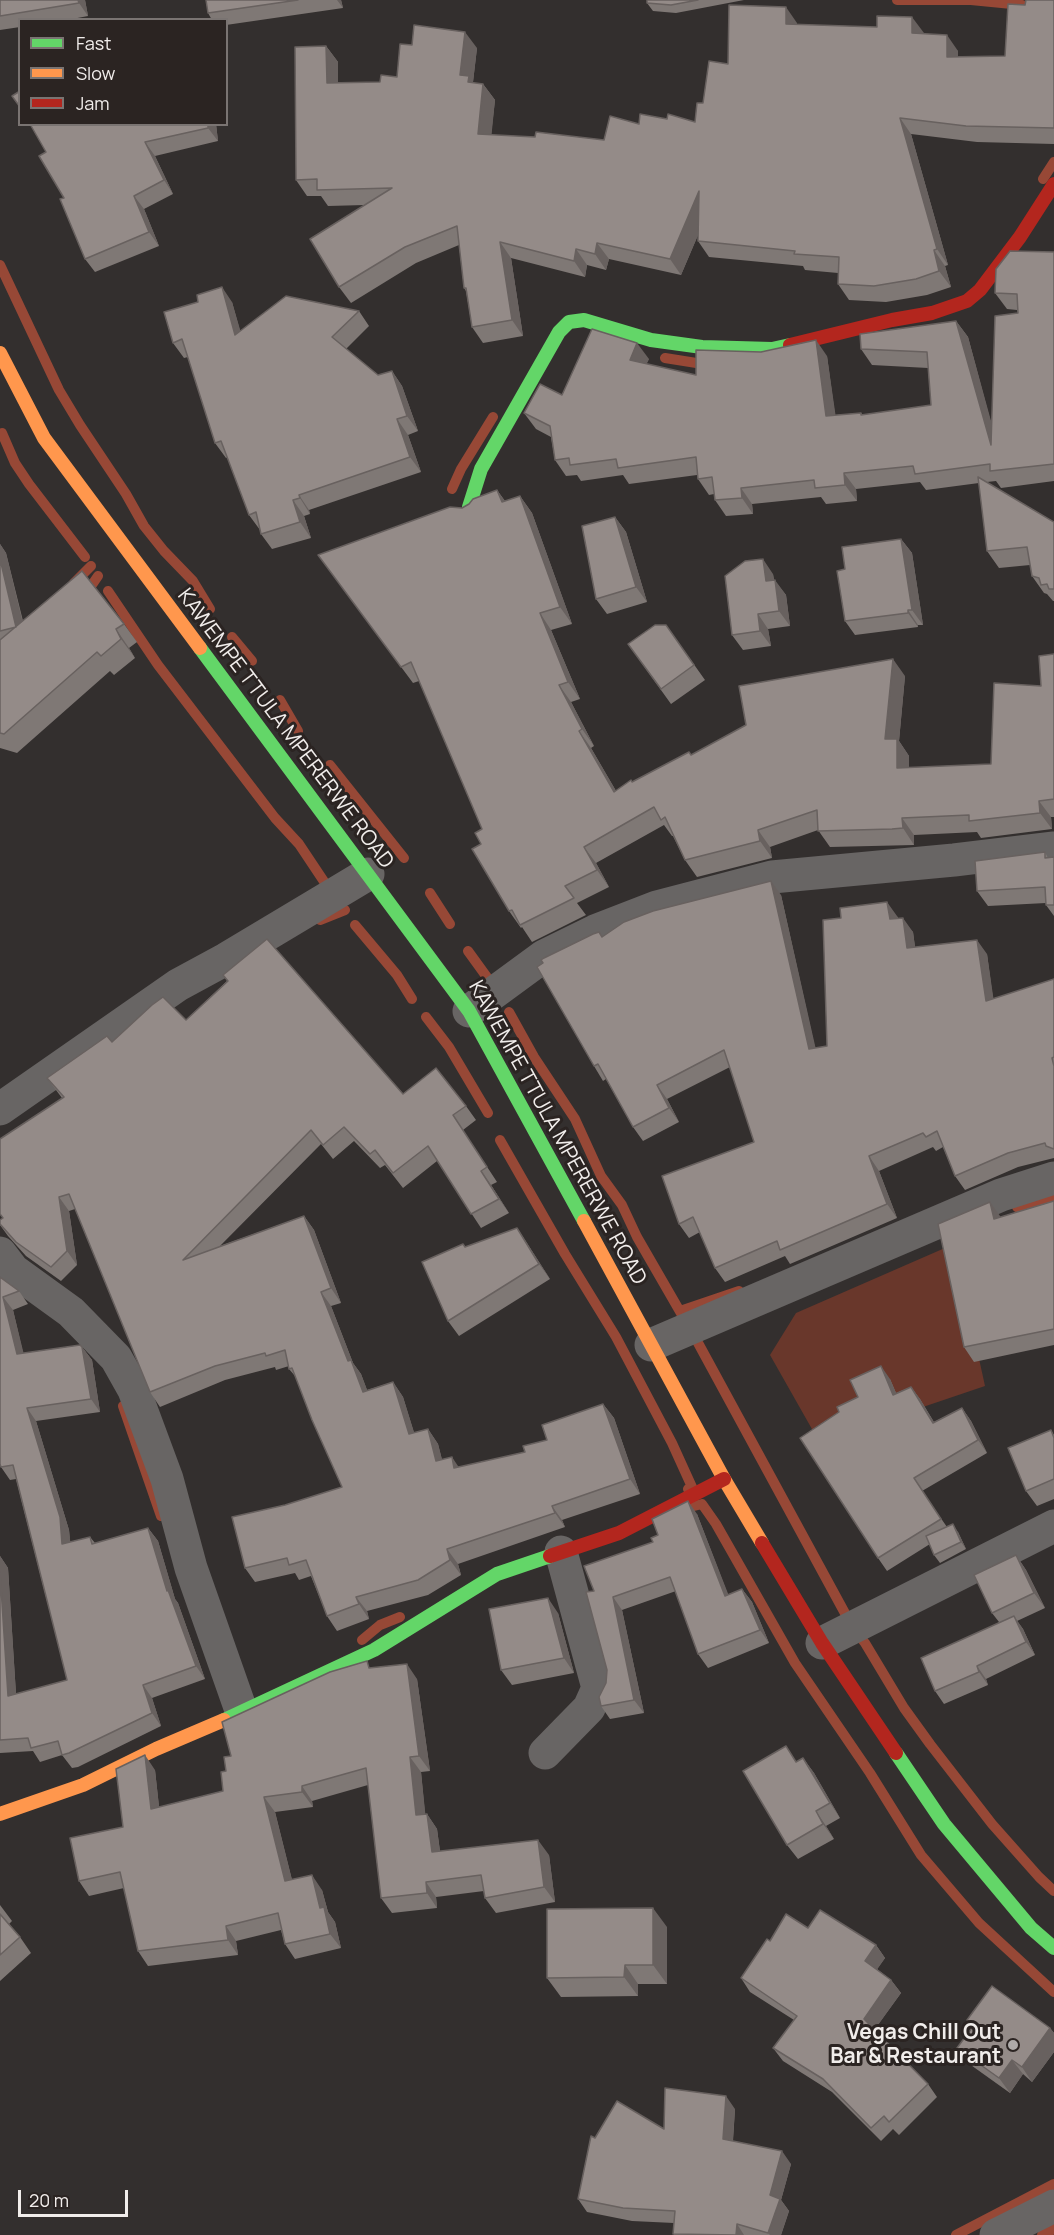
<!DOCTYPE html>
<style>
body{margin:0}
#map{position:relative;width:1054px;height:2235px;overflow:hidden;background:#332f2e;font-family:Manrope,sans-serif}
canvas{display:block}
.legend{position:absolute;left:18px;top:18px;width:210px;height:108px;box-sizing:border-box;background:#2b2422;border:2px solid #7a7472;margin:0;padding:8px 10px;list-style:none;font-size:18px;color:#f1edeb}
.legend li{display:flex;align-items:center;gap:12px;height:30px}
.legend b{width:30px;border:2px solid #7a7472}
.scale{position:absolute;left:18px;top:2190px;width:110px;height:27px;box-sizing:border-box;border:3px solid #f1edeb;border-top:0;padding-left:8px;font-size:18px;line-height:21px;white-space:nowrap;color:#f1edeb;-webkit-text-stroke:4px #2b2422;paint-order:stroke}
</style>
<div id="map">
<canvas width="1054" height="2235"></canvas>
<ul class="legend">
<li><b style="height:8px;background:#63d668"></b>Fast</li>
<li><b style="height:8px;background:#ff974d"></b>Slow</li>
<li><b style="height:8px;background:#b3261e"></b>Jam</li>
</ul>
<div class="scale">20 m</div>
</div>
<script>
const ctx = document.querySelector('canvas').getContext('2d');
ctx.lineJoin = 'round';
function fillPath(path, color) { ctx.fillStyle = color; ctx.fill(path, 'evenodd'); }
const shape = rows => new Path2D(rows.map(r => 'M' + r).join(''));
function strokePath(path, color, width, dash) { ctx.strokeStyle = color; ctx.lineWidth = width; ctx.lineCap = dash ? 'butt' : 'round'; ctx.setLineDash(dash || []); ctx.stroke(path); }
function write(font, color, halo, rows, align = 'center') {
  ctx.font = font + ' Manrope,sans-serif'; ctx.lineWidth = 6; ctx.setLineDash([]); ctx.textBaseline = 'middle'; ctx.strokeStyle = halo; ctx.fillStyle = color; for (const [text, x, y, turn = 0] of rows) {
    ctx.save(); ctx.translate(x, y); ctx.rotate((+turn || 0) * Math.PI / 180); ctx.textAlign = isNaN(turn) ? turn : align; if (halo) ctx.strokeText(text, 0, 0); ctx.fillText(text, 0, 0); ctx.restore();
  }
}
const green = shape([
 [954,1244,985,1386,858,1429,821,1445,770,1355,796,1313]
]);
const stream = shape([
 [897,0,971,0,1022,5],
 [1043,179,1054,162],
 [0,265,59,390,80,425,126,494,144,526,164,551,193,581,210,609],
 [665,358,709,365],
 [2,433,15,463,29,484,85,557],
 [452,489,461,469,493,417],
 [74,583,91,566],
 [108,591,158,665,275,818,299,844,331,892],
 [85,595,98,576],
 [232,637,252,661],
 [280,700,298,731],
 [330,765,404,858],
 [430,893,450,924],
 [320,920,345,910],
 [355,925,397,975,412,999],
 [468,951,489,980],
 [509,1012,534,1057,575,1119,601,1176,622,1205,637,1237,697,1341,853,1628,865,1643,904,1708,930,1744,992,1824,1039,1877,1054,1891],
 [426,1017,449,1047,488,1113],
 [500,1140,565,1254,616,1337,672,1443,692,1487,688,1489],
 [1017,1207,1054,1196],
 [680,1311,739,1291],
 [123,1406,161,1516],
 [694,1506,702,1504,716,1524,795,1663,870,1773,921,1855,979,1923,1054,1992],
 [362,1640,380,1625,400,1617],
 [956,2235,1054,2184],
 [1042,2235,1054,2229]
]);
const street = shape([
 [469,1011,544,956,595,931,657,907,772,877,954,860,1054,848],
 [0,1109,178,985,226,959,368,874],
 [0,1253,13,1270,71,1312,116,1358,134,1390,167,1479,191,1568,242,1713],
 [651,1345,1001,1195,1054,1178],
 [822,1643,1054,1526],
 [545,1753,589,1708,598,1688,561,1552],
 [996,2235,1054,2206]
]);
const fast = shape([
 [469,507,481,469,559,332,569,322,584,320,651,340,702,347,772,349,790,345],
 [200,648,469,1011,584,1221],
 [224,1720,374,1650,497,1574,550,1556],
 [896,1753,944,1824,1031,1928,1054,1948]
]);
const slow = shape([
 [0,353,44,438,200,648],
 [584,1221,724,1479,762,1543],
 [0,1814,83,1785,156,1749,224,1720]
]);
const jam = shape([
 [790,345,892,320,932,313,967,301,980,290,1020,237,1054,184],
 [762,1543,822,1643,896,1753],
 [550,1556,619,1533,724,1479]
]);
const wall = shape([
 [0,0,85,0,88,16,67,20,20,20,20,27,0,30],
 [206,0,341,0,343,8,226,25,226,20,212,20,208,13],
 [647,0,744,0,676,13,653,11,647,3],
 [1054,0,1054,144,977,142,911,134,948,265,945,266,951,287,927,295,886,302,849,300,838,284,838,273,805,270,803,266,709,257,698,241,698,235,681,275,609,259,606,270,587,265,585,277,511,258,523,336,483,343,472,327,466,291,464,288,459,245,416,263,351,303,339,287,365,205,328,206,321,196,307,196,296,180,326,46,338,62,338,83,380,82,477,48,473,82,473,83,483,84,495,100,491,135,604,140,639,124,667,119,695,122,703,103,728,64,797,23,797,24,924,33,924,34,958,51,958,57,1005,56,1025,5],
 [30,124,216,124,218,141,155,156,173,194,144,209,159,246,95,272,85,259,64,198,46,152],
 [1054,252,1054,481,1001,488,996,481,987,482,1054,522,1054,601,1053,601,1047,594,1044,593,1032,576,1030,565,999,568,987,551,979,483,926,490,920,482,856,489,857,501,826,504,821,497,752,504,753,514,726,516,715,500,714,494,709,495,698,479,697,475,629,484,623,475,581,481,577,475,566,476,555,460,551,437,536,429,524,413,562,395,649,359,646,364,696,375,827,356,835,415,861,413,863,415,931,405,928,368,872,365,861,349,956,321,968,337,991,423,1018,313,1017,310,1007,309,995,293],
 [232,302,240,331,359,311,369,326,346,349,378,375,392,371,402,386,418,431,408,435,421,472,309,510,310,514,304,516,311,538,272,549,261,534,260,530,249,515,228,457,226,458,215,443,188,357,184,358,173,343],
 [497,490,505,501,520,496,532,513,572,624,551,630,580,699,571,702,594,746,591,748,616,791,691,755,905,676,899,741,909,756,909,768,991,764,1041,686,1054,654,1054,817,1051,817,1052,829,981,838,977,832,914,835,914,845,830,847,818,830,770,847,772,858,697,877,685,860,673,836,672,836,664,825,596,863,609,887,577,903,586,915,532,942,522,927,521,928,509,911,481,844,482,829,419,681,413,683,318,555,462,508],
 [615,517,626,532,647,602,607,614,596,599],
 [901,539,912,553,923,625,918,625,918,627,855,635,845,621,845,569],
 [0,544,6,553,23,621,124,624,137,642,129,648,135,658,114,675,110,671,17,753,0,748],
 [773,574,774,580,786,595,790,626,768,629,771,646,743,650,732,635],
 [666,625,705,680,671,704,628,644],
 [1045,852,1048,858,1054,857,1054,916,1046,905,1046,903,988,906,977,891],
 [781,895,815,1048,827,1046,897,916,898,918,913,932,915,947,987,954,993,999,1054,979,1054,1158,1018,1167,965,1190,955,1176,943,1147,936,1151,933,1147,879,1171,897,1218,790,1264,785,1256,725,1282,715,1268,700,1232,689,1238,679,1224,754,1142,730,1067,667,1099,679,1122,643,1141,633,1127,606,1079,603,1081,594,1066,602,937],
 [223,975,403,1094,466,1106,476,1120,463,1130,497,1182,491,1185,509,1213,481,1228,437,1161,403,1188,385,1165,380,1168,354,1141,333,1159,321,1144,220,1246,304,1216,314,1230,341,1303,331,1306,353,1363,361,1374,367,1390,393,1382,403,1397,414,1433,428,1429,438,1444,442,1460,459,1467,525,1452,547,1440,603,1404,614,1418,640,1494,562,1520,565,1527,458,1564,461,1575,428,1595,367,1611,369,1619,337,1631,327,1616,311,1576,299,1580,295,1573,255,1582,245,1568,285,1505,342,1487,295,1376,289,1369,289,1366,276,1370,275,1367,225,1380,160,1407,150,1392,75,1209,69,1211,77,1265,61,1281,26,1256,8,1236,0,1225,62,1098,47,1078,112,1042,186,1020,227,981],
 [1054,1201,1054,1345,974,1362,964,1347,1000,1216,1000,1217],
 [517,1228,550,1279,459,1336,448,1321,463,1244,465,1247],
 [0,1277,19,1291,28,1304,13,1310,23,1353,82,1347,92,1360,100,1412,36,1421,69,1530,70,1542,90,1537,95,1543,148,1528,158,1541,175,1599,178,1603,205,1679,152,1698,161,1726,78,1767,72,1768,62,1755,40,1762,33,1751,0,1753,0,1556,8,1568,16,1694,67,1680,16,1479,10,1480,1,1467],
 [890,1379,896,1393,911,1387,920,1399,934,1422,962,1408,971,1421,987,1453,922,1491,947,1527,958,1532,966,1549,940,1563,934,1555,930,1544,887,1571,878,1558,858,1397],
 [1051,1430,1054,1435,1054,1499,1037,1506,1026,1491],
 [697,1514,728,1595,742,1589,752,1602,769,1643,708,1668,698,1654,676,1591,622,1610,644,1713,610,1719,601,1706,606,1683,607,1670,594,1591,653,1542,658,1535],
 [1016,1555,1026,1570,1045,1608,1017,1621,1023,1629,1035,1655,986,1679,988,1685,944,1704,935,1691,999,1622,992,1613],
 [558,1613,574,1673,512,1685,501,1670],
 [372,1668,417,1679,430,1771,421,1772,425,1814,427,1814,437,1829,440,1851,549,1855,555,1902,496,1913,485,1898,484,1891,436,1897,437,1908,392,1913,381,1898,368,1785,312,1801,313,1807,275,1812,292,1880,322,1890,328,1912,335,1922,341,1948,295,1959,285,1944,281,1930,236,1941,238,1955,148,1966,138,1951,124,1888,89,1896,79,1881,123,1827,155,1770,159,1807,223,1791,226,1771,231,1756],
 [803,1758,814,1773,840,1818,826,1826,834,1839,798,1859,787,1845,797,1762],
 [0,1905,12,1921,9,1924,20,1937,31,1953,0,1981],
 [667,1927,667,1984,638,1984,638,1996,561,1997,547,1978],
 [808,1928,876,1945,885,1958,877,1969,891,1980,901,1993,874,2030,928,2084,937,2097,899,2135,893,2129,881,2141,832,2092,783,2061,773,2048,794,2020,750,1992,741,1978,770,1941],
 [967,2020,1050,2028,1054,2033,1054,2052,1032,2082,1023,2074,1010,2093,968,2063,957,2048,972,2028],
 [735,2109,733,2141,791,2164,781,2200,789,2211,781,2235,674,2235,674,2223,632,2221,587,2212,578,2199,595,2138,664,2129]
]);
const shadedWall = shape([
 [78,0,85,0,88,16,79,3],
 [337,0,341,0,343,8],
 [786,7,797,23,797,40,786,24],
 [912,17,924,33,924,49,912,33],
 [465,32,477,48,473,82,480,92,479,98,460,75],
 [947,35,958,51,958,73,947,57],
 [326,46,338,62,338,99,327,83],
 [483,84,495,100,490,150,478,134],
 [900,118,911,134,948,265,937,249],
 [208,124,216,124,218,141,208,128],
 [145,142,155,156,173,194,164,180],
 [699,191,710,207,681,275,670,259],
 [134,196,144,209,159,246,149,232],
 [500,242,511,258,523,336,512,320],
 [597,243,609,259,606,270,595,254],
 [576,249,587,265,585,277,574,261],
 [934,250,945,266,951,287,939,271],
 [222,287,232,302,246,350,235,335],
 [956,321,968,337,1002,461,991,445],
 [816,340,827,356,838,432,826,416],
 [637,343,649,359,641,376,630,360],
 [392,371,402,386,418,431,407,416],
 [397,419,408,435,421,472,410,457],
 [844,473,856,489,857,501,845,485],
 [741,488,752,504,753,514,742,498],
 [497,490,509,507,502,502],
 [299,495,309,510,310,514,300,498],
 [520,496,532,513,572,624,560,607],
 [293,500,304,516,311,538,300,522],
 [615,517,626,532,647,602,636,587],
 [901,539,912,553,923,625,912,610],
 [0,544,6,553,28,644,16,627,0,559],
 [763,559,773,574,776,596,766,581],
 [775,580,786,595,790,626,779,611],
 [908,610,918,625,918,627,908,613],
 [540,613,551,630,580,699,568,682],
 [758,614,768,629,771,646,760,631],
 [116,629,129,648,135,658,121,639],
 [893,659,905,676,899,741,909,756,909,785,897,768,885,739],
 [559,685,571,702,594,746,582,729],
 [579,731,591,748,626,808,614,792],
 [1039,801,1051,817,1052,829,1040,813],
 [902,818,914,835,914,845,903,828],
 [758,830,770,847,772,858,760,841],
 [584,847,596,863,609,887,597,870],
 [771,881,781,895,819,1063,809,1049],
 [887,902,897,916,900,933,890,919],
 [903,918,913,932,917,962,907,948],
 [977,940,987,954,996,1016,986,1001],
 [657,1085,667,1099,679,1122,669,1108],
 [869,1156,879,1171,897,1218,887,1204],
 [481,1171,491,1185,509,1213,499,1199],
 [59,1197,69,1211,77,1265,67,1251],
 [990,1202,1000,1216,1004,1233,994,1219],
 [304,1216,314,1230,341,1303,331,1288],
 [517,1228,527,1243,550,1279,539,1264],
 [321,1292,331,1306,353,1363,361,1374,373,1406,363,1392,348,1361],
 [3,1297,13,1310,27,1367,17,1354],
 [82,1347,92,1360,100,1412,91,1399],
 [881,1366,890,1379,902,1407,893,1395],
 [393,1382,403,1397,419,1448,409,1434],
 [911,1387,920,1399,942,1436,933,1423],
 [603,1404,614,1418,640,1494,630,1479],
 [27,1408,36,1421,69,1530,72,1557,62,1544],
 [962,1408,971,1421,987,1453,978,1440],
 [428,1429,438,1444,446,1475,436,1461],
 [452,1457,462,1472,454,1468],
 [688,1501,697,1514,734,1609,725,1596],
 [552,1506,562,1520,565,1527,555,1513],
 [953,1524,958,1532,966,1549,961,1542],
 [148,1528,158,1541,175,1599,178,1603,205,1679,196,1666,167,1591],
 [447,1549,458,1564,461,1575,450,1560],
 [1016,1555,1026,1570,1045,1608,1034,1593],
 [0,1556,8,1568,17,1710,8,1696,0,1572],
 [742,1589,752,1602,769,1643,760,1630],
 [356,1597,367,1611,369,1619,359,1604],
 [613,1597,622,1610,644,1713,634,1700],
 [548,1598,558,1613,574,1673,564,1658],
 [1014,1616,1023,1629,1035,1655,1026,1642],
 [407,1664,417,1679,430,1771,419,1756],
 [977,1666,986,1679,988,1685,979,1672],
 [143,1685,152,1698,161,1726,152,1713],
 [145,1755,155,1770,161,1824,151,1809],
 [410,1757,421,1772,427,1830,416,1815],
 [803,1758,814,1773,840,1818,830,1803],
 [302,1786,312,1801,313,1807,302,1792],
 [264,1797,275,1812,296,1896,285,1881],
 [816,1811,826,1826,834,1839,823,1824],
 [427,1814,437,1829,442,1867,432,1852],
 [538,1840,549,1855,555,1902,544,1887],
 [312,1875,322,1890,328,1912,335,1922,341,1948,330,1934,320,1908],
 [426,1882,436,1897,437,1908,427,1893],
 [653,1908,667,1927,667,1984,653,1965],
 [226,1926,236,1941,238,1955,228,1940],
 [876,1945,885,1958,874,1974,865,1961],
 [625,1965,638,1984,638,1996,624,1977],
 [891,1980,901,1993,873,2032,864,2019],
 [1050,2028,1054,2033,1054,2052,1032,2082,1022,2067],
 [1012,2060,1023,2074,1010,2093,999,2078],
 [726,2096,735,2109,732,2152,723,2139],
 [782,2151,791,2164,781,2200,789,2211,781,2235,770,2235,768,2233,770,2195],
 [737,2224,744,2235,736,2235]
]);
const building = shape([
 [0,0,78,0,79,3,0,16,0,0],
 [206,0,298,0,208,13,206,0],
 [647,0,698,0,671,5,647,3,647,0],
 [1026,0,1054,0,1054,128,966,126,900,118,937,249,934,250,939,271,916,279,874,286,838,284,839,257,794,254,795,251,698,241,699,191,670,259,597,243,595,254,576,249,574,261,500,242,512,320,472,327,466,288,464,288,457,226,405,247,339,287,310,239,392,188,317,190,317,179,296,180,295,47,326,46,327,83,380,82,381,75,397,77,400,44,412,45,414,25,465,32,460,75,469,76,468,82,483,84,478,134,535,137,536,132,604,140,610,116,639,124,640,114,667,119,668,114,695,122,697,103,703,103,709,61,728,64,729,5,786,7,786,24,877,27,877,16,912,17,912,33,947,35,947,57,1005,56,1008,4,1025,5,1026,0],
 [20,91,20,107,12,96,20,91],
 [30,124,208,124,208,128,145,142,164,180,134,196,149,232,85,259,60,199,64,198,39,156,46,152,30,124],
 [1010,251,1054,252,1054,464,990,471,990,464,915,474,913,466,844,473,845,485,815,488,814,480,741,488,742,498,715,500,712,477,698,479,696,457,618,468,616,459,570,465,569,458,555,460,550,426,524,413,540,384,562,395,592,329,637,343,630,360,696,375,696,350,761,352,816,340,826,416,861,413,861,415,931,405,927,352,861,349,860,334,956,321,991,445,995,316,1018,313,1017,294,995,293,996,269,1010,251],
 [222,287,235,335,286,296,359,311,332,337,378,375,392,371,407,416,397,419,410,457,299,495,300,498,293,500,300,522,261,534,256,512,249,515,221,441,215,443,182,339,173,343,164,312,198,302,197,295,222,287],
 [978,477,1054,522,1054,589,1049,589,1047,584,1041,585,1039,578,1032,576,1027,547,987,551,978,477],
 [497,490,502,502,520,496,560,607,540,613,568,682,559,685,582,729,579,731,614,792,631,780,632,782,689,752,691,755,746,725,739,686,893,659,885,739,897,739,897,768,991,764,994,683,1041,686,1039,656,1054,654,1054,799,1039,801,1040,813,969,821,969,815,902,818,903,828,892,829,818,831,817,810,758,830,760,841,685,860,665,817,661,820,654,807,584,847,597,870,565,886,574,898,520,925,512,910,509,911,472,849,481,844,475,833,482,829,411,662,401,667,318,555,450,507,462,508,469,504,473,499,497,490],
 [615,517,636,587,596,599,582,526,615,517],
 [901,539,912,610,908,610,908,613,845,621,837,571,845,569,842,547,901,539],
 [0,559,16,627,0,631,0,559],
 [763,559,766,581,775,580,779,611,758,614,760,631,732,635,725,576,745,561,763,559],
 [82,571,124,624,116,629,121,639,101,656,97,652,4,734,0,733,0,640,82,571],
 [655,625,666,625,694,665,661,689,628,644,655,625],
 [1045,852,1045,858,1054,857,1054,905,1046,905,1045,887,977,891,975,861,1045,852],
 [771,881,809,1049,827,1046,823,920,841,918,840,908,887,902,890,919,903,918,907,948,977,940,986,1001,1054,979,1054,1057,1052,1058,1054,1066,1054,1149,1046,1146,1045,1143,1008,1153,955,1176,937,1131,926,1137,923,1133,869,1156,887,1204,780,1250,777,1241,715,1268,693,1217,679,1224,662,1176,754,1142,724,1050,657,1085,669,1108,633,1127,598,1064,594,1066,537,967,543,963,541,960,544,958,593,934,599,932,602,937,624,922,653,911,771,881],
 [267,939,403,1094,436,1068,466,1106,453,1115,487,1167,481,1171,499,1199,471,1214,428,1146,393,1173,375,1150,370,1154,344,1127,323,1145,311,1130,183,1260,304,1216,331,1288,321,1292,348,1361,351,1360,363,1392,393,1382,409,1434,428,1429,436,1461,452,1457,454,1468,525,1452,523,1446,547,1440,542,1425,603,1404,630,1479,552,1506,555,1513,447,1549,450,1560,418,1580,356,1597,359,1604,327,1616,306,1560,289,1565,287,1558,245,1568,232,1517,285,1505,342,1487,312,1420,292,1368,289,1369,285,1350,266,1356,265,1353,215,1366,150,1392,69,1194,59,1197,67,1251,51,1267,16,1242,0,1224,0,1220,3,1218,0,1214,0,1139,64,1097,47,1078,107,1036,112,1042,152,1005,163,997,186,1020,228,981,223,975,267,939],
 [1054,1201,1054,1329,964,1347,938,1224,990,1202,994,1219,1054,1201],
 [517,1228,539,1264,448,1321,422,1262,463,1244,465,1247,517,1228],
 [0,1277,19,1291,3,1297,17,1354,80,1345,82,1347,91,1399,27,1408,60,1517,62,1544,90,1537,92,1544,148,1528,167,1591,168,1590,196,1666,143,1685,152,1713,69,1753,62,1755,58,1741,31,1748,28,1738,0,1740,0,1572,8,1696,67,1680,13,1465,1,1467,0,1464,0,1277],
 [881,1366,893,1395,911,1387,933,1423,962,1408,978,1440,914,1478,941,1519,878,1558,800,1438,839,1412,837,1407,858,1397,850,1380,881,1366],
 [1051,1430,1054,1438,1054,1479,1026,1491,1008,1448,1051,1430],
 [688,1501,725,1596,742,1589,760,1630,698,1654,670,1577,613,1597,634,1700,601,1706,599,1697,606,1683,607,1670,586,1592,594,1591,584,1566,653,1542,651,1538,658,1535,652,1519,688,1501],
 [953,1524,961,1542,934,1555,926,1536,953,1524],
 [1016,1555,1034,1593,992,1613,974,1575,1016,1555],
 [548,1598,564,1658,501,1670,489,1609,548,1598],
 [1014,1616,1026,1642,977,1666,979,1672,935,1691,921,1658,1014,1616],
 [367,1661,369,1668,407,1664,419,1756,410,1757,416,1815,427,1814,432,1852,538,1840,544,1887,485,1898,481,1875,426,1882,427,1893,381,1898,366,1768,302,1786,302,1792,264,1797,285,1881,312,1875,320,1908,324,1907,330,1934,285,1944,278,1913,226,1926,228,1940,138,1951,120,1872,79,1881,70,1838,123,1827,116,1769,145,1755,151,1809,223,1791,221,1772,226,1771,224,1757,231,1756,222,1722,330,1672,367,1661],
 [786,1746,796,1762,803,1758,830,1803,816,1811,823,1824,787,1845,743,1771,786,1746],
 [653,1908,653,1965,625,1965,624,1977,547,1978,547,1909,653,1908],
 [820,1910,876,1945,865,1961,891,1980,864,2019,928,2084,889,2122,884,2116,871,2128,823,2079,773,2048,797,2016,741,1978,767,1939,770,1941,786,1914,808,1928,820,1910],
 [0,1914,20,1937,0,1955,0,1914],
 [992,1986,1050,2028,1022,2067,1012,2060,999,2078,957,2048,974,2025,967,2020,992,1986],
 [665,2088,726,2096,723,2139,782,2151,770,2195,780,2199,768,2233,737,2224,736,2235,673,2234,675,2211,623,2208,578,2199,591,2136,595,2138,617,2101,664,2129,665,2088]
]);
const markers = [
 [1013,2045,6,"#aeaaa9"]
];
const streetNames = [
 ["KAWEMPE TTULA MPERERWE ROAD",285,729,53],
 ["KAWEMPE TTULA MPERERWE ROAD",557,1133,61]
];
const poiNames = [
 ["Vegas Chill Out",1001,2033],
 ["Bar & Restaurant",1001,2057]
];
fillPath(green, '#69372b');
strokePath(stream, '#974836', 10);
strokePath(street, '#686564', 33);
strokePath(fast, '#63d668', 14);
strokePath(slow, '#ff974d', 14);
strokePath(jam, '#b3261e', 14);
fillPath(wall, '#7f7875');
fillPath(shadedWall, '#68615f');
fillPath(building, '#948b88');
strokePath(building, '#68615f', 1.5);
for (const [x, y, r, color] of markers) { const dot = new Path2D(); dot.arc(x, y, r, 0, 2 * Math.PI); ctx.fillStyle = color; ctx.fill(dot); strokePath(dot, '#2b2422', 2); }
write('21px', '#f1edeb', '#2b2422', streetNames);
write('bold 21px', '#f1edeb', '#2b2422', poiNames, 'right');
</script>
